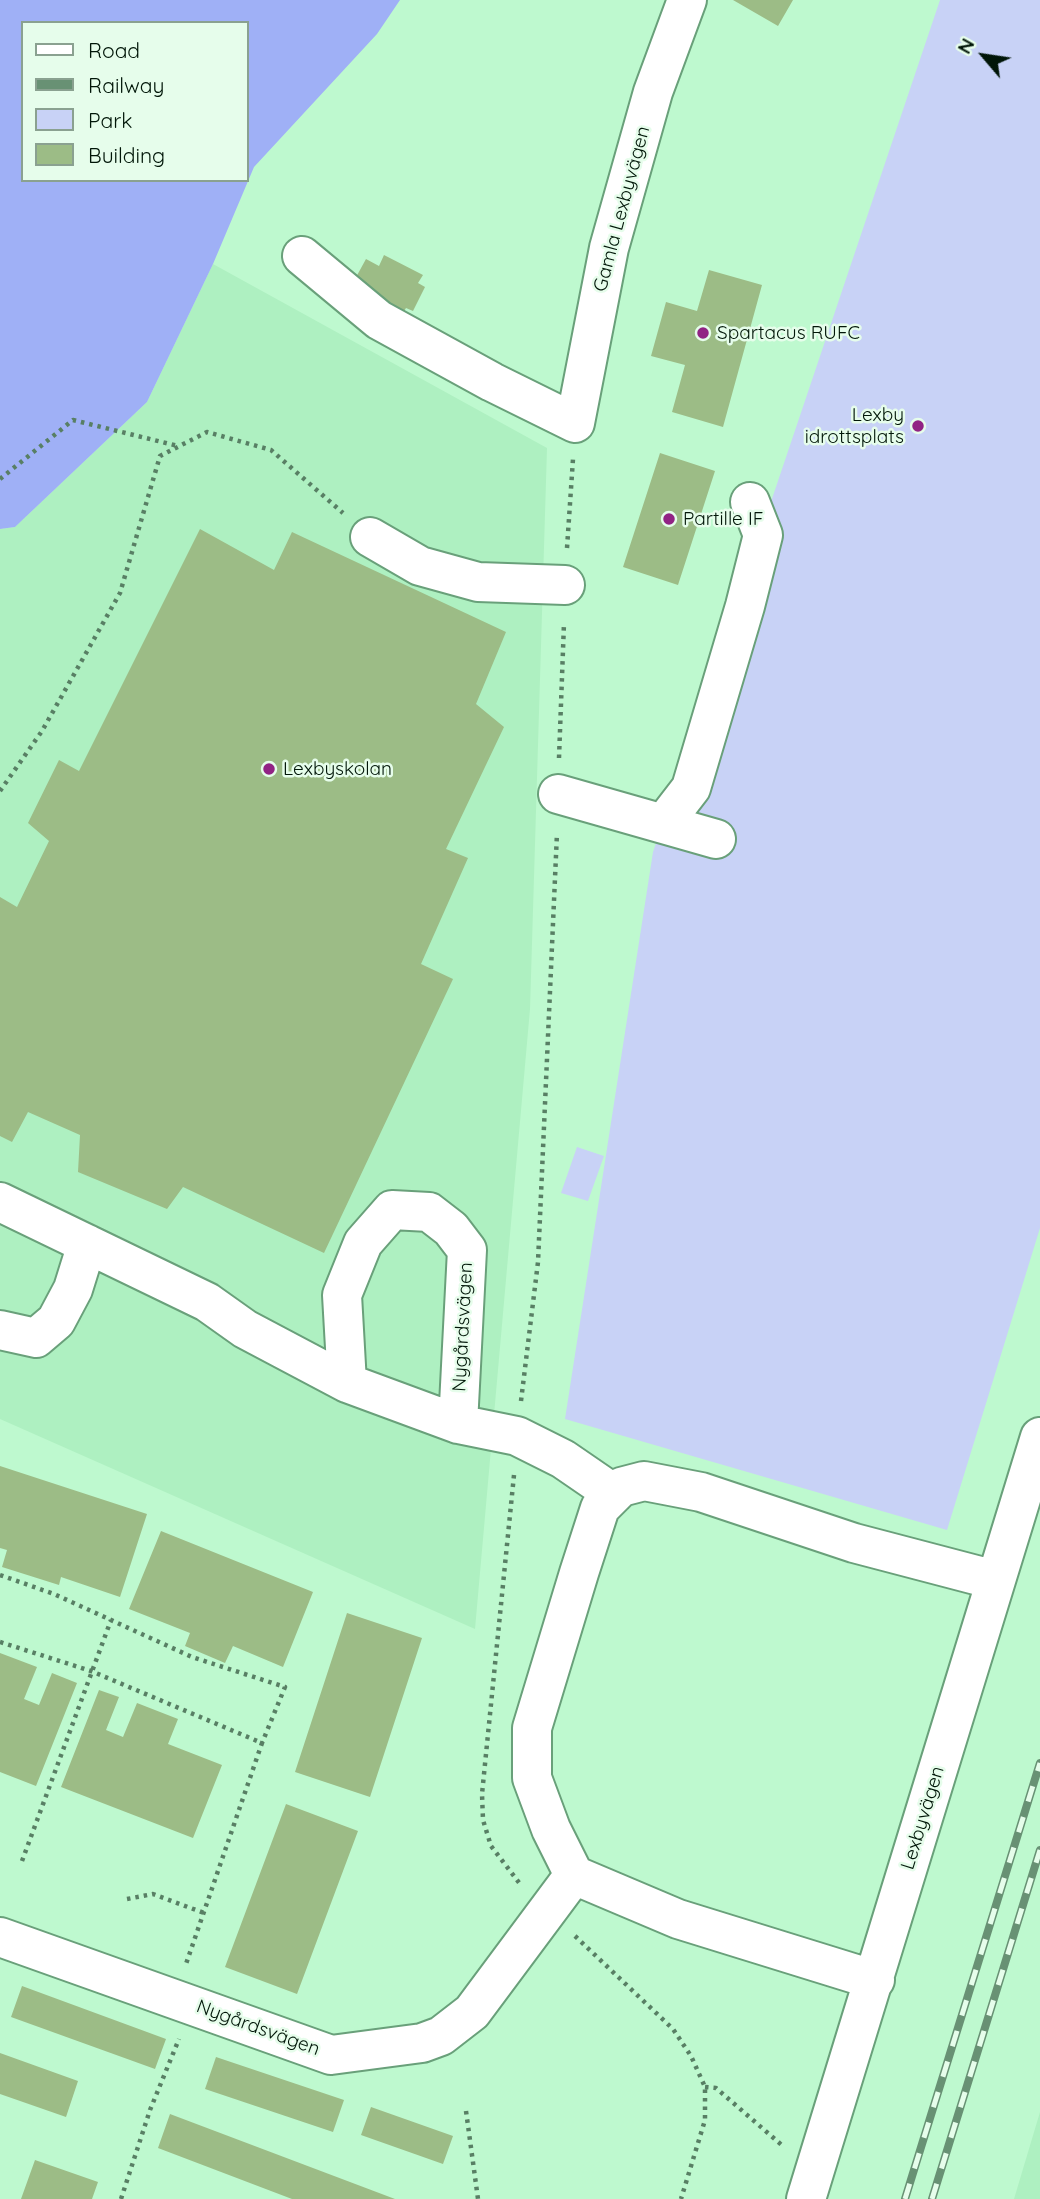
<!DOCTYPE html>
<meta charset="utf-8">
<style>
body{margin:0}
#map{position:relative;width:1040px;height:2199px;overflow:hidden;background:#bef9cf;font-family:Quicksand,sans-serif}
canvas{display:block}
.legend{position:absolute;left:21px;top:21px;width:228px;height:161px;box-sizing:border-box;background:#e6fdeb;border:2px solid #8aa190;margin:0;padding:9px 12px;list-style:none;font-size:21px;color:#011608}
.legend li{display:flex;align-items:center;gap:14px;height:35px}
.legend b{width:35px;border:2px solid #8aa190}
.north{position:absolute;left:949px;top:21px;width:70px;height:70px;-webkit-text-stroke:5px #e6fdeb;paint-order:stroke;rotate:299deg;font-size:19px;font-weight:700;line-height:28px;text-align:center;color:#011608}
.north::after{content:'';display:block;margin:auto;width:24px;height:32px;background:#011608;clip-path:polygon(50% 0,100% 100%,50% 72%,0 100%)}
</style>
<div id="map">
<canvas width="1040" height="2199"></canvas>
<ul class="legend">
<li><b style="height:9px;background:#fff"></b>Road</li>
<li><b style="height:9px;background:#689174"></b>Railway</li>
<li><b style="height:19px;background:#c8d2f6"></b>Park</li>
<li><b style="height:19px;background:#9cbc86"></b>Building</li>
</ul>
<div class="north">N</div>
</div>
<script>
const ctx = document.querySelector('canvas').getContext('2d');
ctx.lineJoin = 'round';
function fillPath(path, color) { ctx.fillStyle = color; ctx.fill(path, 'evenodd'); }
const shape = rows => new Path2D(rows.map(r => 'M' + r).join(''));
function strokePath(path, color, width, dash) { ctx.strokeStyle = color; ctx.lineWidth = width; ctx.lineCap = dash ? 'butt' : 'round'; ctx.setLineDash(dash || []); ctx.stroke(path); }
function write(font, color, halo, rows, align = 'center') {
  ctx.font = font + ' Quicksand,sans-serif'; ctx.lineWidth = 5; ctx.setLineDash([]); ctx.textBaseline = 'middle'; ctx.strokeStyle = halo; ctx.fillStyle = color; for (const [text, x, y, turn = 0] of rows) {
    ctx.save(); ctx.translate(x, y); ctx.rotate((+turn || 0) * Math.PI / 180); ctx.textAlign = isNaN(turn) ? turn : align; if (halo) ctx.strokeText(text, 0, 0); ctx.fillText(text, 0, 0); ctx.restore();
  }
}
const built = shape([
 [213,264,547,448,530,1009,475,1629,0,1419,0,529,15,527,147,402],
 [1040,2112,1040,2199,1014,2199]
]);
const green = shape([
 [940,0,1040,0,1040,1228,947,1530,565,1419,653,852],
 [577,1147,604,1156,588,1201,561,1193]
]);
const forest = shape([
 [0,0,400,0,377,34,254,167,213,264,147,402,15,527,0,529],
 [23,23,247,23,247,180,23,180]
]);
const building = shape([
 [733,0,793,0,778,26],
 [384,255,423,275,418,283,425,287,413,311,406,308,401,316,363,296,369,286,355,279,366,259,379,266],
 [709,270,762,285,723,427,672,412,685,365,651,356,666,302,697,311],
 [660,453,715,471,678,585,623,567],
 [200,529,274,570,292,532,506,632,476,704,504,727,446,849,468,858,421,964,453,979,324,1253,183,1187,167,1209,78,1172,80,1135,28,1112,12,1142,0,1136,0,897,17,907,49,841,28,823,59,760,79,771],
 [0,1466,147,1514,120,1597,61,1577,59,1585,2,1567,7,1550,0,1548],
 [161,1531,313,1592,283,1667,233,1646,225,1663,185,1646,190,1633,129,1609],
 [347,1613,422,1638,370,1797,295,1772],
 [0,1653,37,1667,24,1699,39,1705,52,1673,77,1683,36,1786,0,1772],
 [99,1690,119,1697,106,1730,123,1737,137,1703,178,1719,168,1744,222,1765,193,1838,61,1787],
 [286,1804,358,1831,297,1994,225,1967],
 [22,1986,166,2039,155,2069,11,2017],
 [0,2053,78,2081,66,2117,0,2094],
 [216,2057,344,2100,333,2132,205,2089],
 [371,2107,453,2136,443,2164,361,2135],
 [170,2114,395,2199,292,2199,158,2148],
 [35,2160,98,2182,92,2199,21,2199]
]);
const path = shape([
 [0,479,73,420,178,446],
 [567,548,573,459],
 [559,758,564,623],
 [0,791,42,731,120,593,160,456,207,432,271,450,343,513],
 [521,1401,538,1262,557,833],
 [514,1475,482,1794,483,1820,491,1846,520,1884],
 [0,1575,54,1594,192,1657,285,1687,262,1743],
 [0,1642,91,1671,262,1743,186,1964],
 [22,1861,111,1620],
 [127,1899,153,1894,204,1913],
 [575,1936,673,2029,691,2056,705,2087,705,2120,681,2199],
 [705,2087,716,2088,784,2147],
 [466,2111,478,2199],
 [121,2199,150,2110,179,2039]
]);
const minor = shape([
 [302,256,379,320,492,382,575,423,609,248,653,92,687,0],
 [370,537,420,566,478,582,565,585],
 [558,794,716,839],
 [664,823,691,788,745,606,763,535,750,502],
 [0,1202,207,1302,245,1329,347,1383],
 [0,1330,36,1338,56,1321,73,1289,87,1244],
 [458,1424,467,1250,451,1229,429,1212,392,1210,363,1243,342,1295,347,1383,458,1424,517,1436,563,1459,614,1494],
 [0,1937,331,2055,422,2043,441,2036,472,2012,574,1875],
 [875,1980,678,1919,574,1875,551,1829,532,1778,532,1728,579,1573,600,1508,621,1487,644,1481,701,1492,854,1543,995,1580],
 [806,2199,1040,1437]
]);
const rail = shape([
 [905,2199,1040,1763],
 [932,2199,1040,1850]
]);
const markers = [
 [703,333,7,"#912384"],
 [918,426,7,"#912384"],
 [669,519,7,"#912384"],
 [269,769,7,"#912384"]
];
const streetNames = [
 ["Gamla Lexbyvägen",622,209,-75],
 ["Nygårdsvägen",463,1327,-87],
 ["Lexbyvägen",923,1818,-73],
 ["Nygårdsvägen",258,2028,20]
];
const poiNames = [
 ["Spartacus RUFC",717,333],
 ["Lexby",904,415,"right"],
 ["idrottsplats",904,437,"right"],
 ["Partille IF",683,519],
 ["Lexbyskolan",283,769]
];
fillPath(built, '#aef0c1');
fillPath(green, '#c8d2f6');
fillPath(forest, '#9fb0f6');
fillPath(building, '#9cbc86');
strokePath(minor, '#69a07a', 42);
strokePath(path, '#587f64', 4.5, [3.5, 5]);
strokePath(minor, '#fff', 38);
strokePath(rail, '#689174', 8);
strokePath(rail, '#e6fdeb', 5, [16]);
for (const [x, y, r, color] of markers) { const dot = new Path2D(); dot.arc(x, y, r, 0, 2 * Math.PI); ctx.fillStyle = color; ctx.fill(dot); strokePath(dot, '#e6fdeb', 2.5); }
write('19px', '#011608', '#e6fdeb', streetNames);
write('19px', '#011608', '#e6fdeb', poiNames, 'left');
</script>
